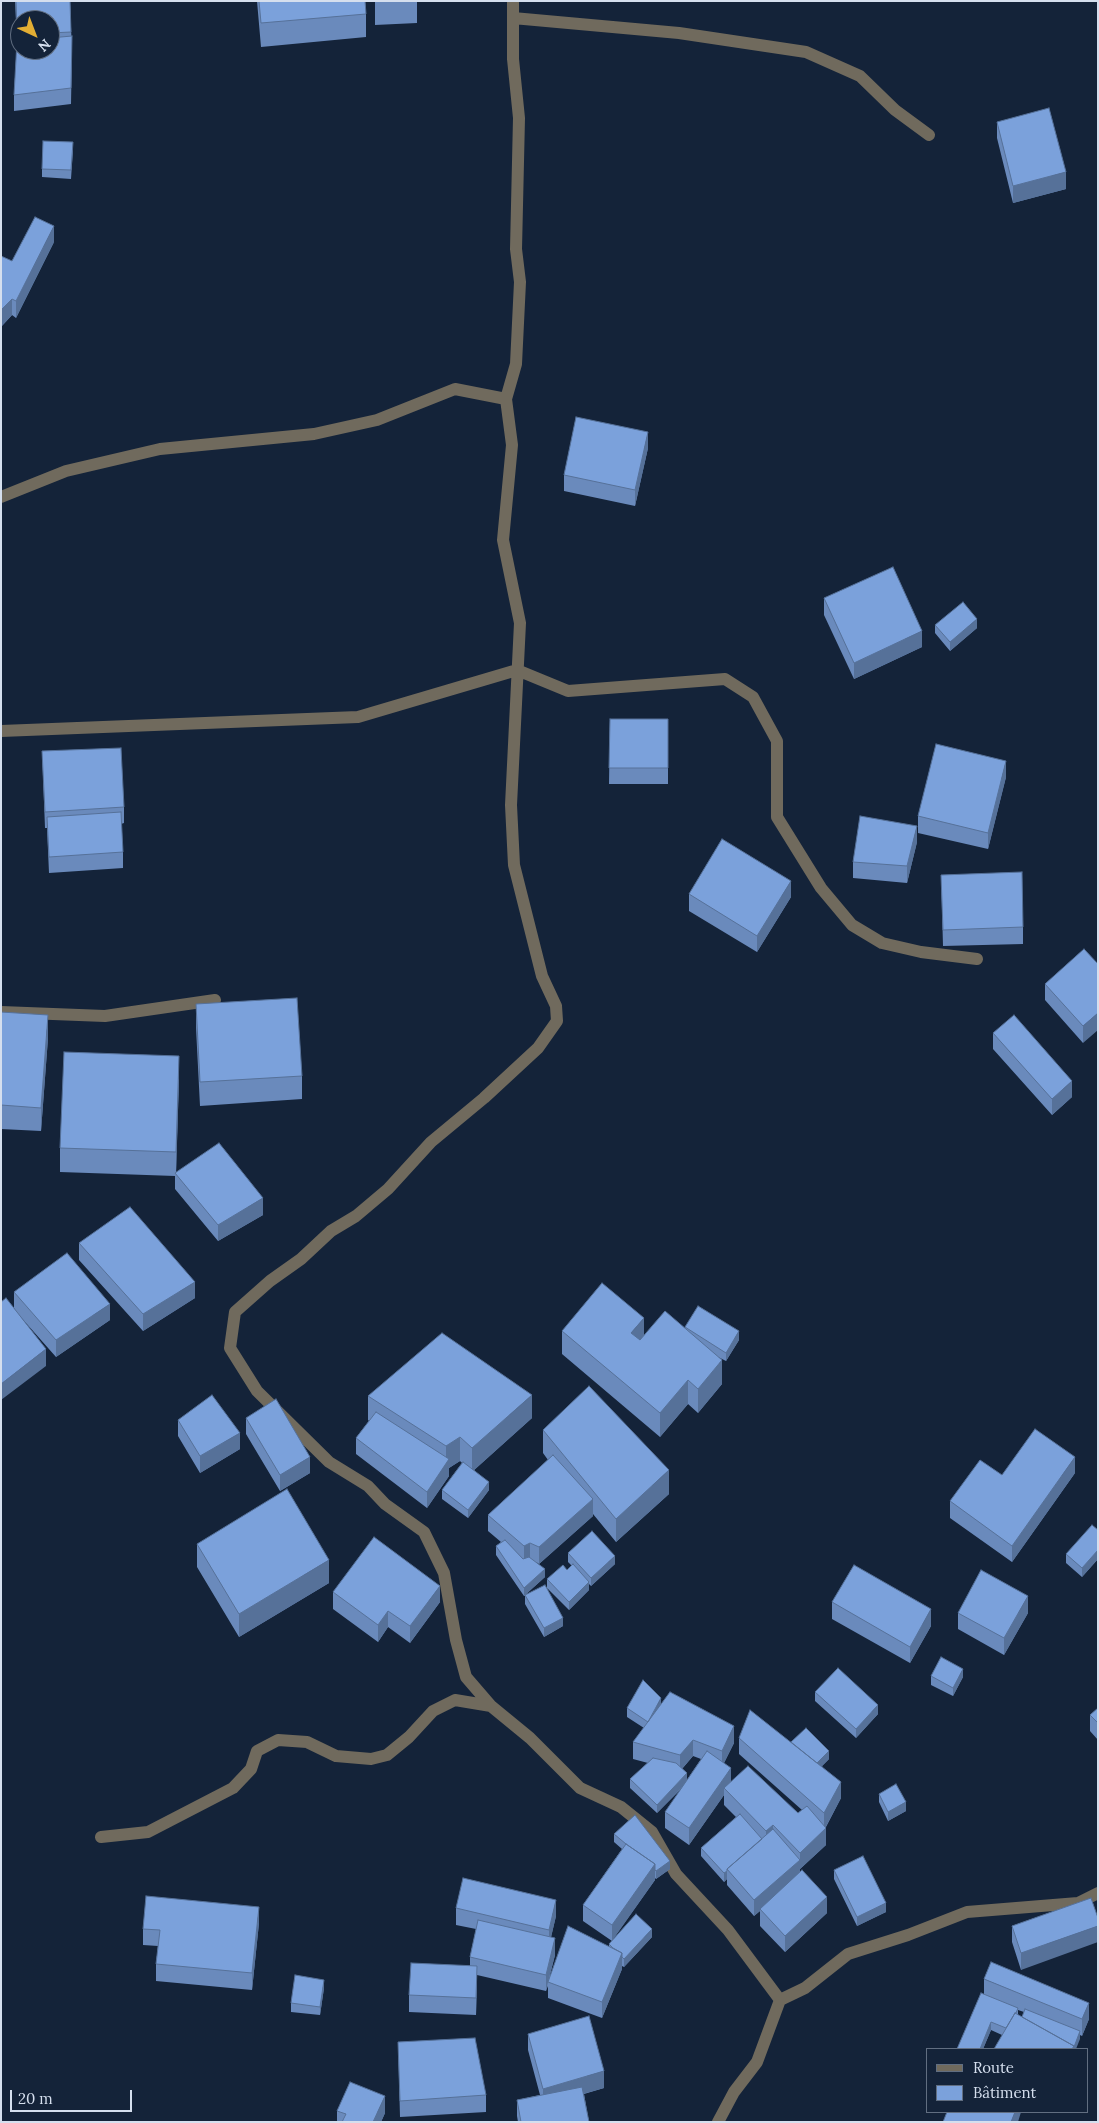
<!DOCTYPE html>
<meta charset="utf-8">
<style>
body{margin:0}
#map{position:relative;width:1099px;height:2123px;overflow:hidden;background:#142339;font-family:Lora,serif}
canvas{display:block}
.frame{position:absolute;inset:0;border:2px solid #d5dfee;pointer-events:none}
.legend{position:absolute;left:926px;top:2048px;width:162px;height:65px;box-sizing:border-box;background:#142339;border:1px solid #616e81;margin:0;padding:6px 9px;list-style:none;font-size:15px;color:#d5dfee}
.legend li{display:flex;align-items:center;gap:10px;height:25px}
.legend b{width:25px;border:1px solid #616e81}
.north{position:absolute;left:10px;top:10px;width:50px;height:50px;box-sizing:border-box;background:#142339;border:1px solid #616e81;border-radius:50%;rotate:137deg;font-size:14px;font-weight:700;line-height:20px;text-align:center;color:#d5dfee}
.north::after{content:'';display:block;margin:auto;width:18px;height:22px;background:#e3ae34;clip-path:polygon(50% 0,100% 100%,50% 72%,0 100%)}
.scale{position:absolute;left:10px;top:2090px;width:122px;height:22px;box-sizing:border-box;border:2px solid #d5dfee;border-top:0;padding-left:6px;font-size:15px;line-height:18px;white-space:nowrap;color:#d5dfee;-webkit-text-stroke:4px #142339;paint-order:stroke}
</style>
<div id="map">
<canvas width="1099" height="2123"></canvas>
<div class="frame"></div>
<ul class="legend">
<li><b style="height:6px;background:#706a5d"></b>Route</li>
<li><b style="height:14px;background:#7ba1db"></b>Bâtiment</li>
</ul>
<div class="north">N</div>
<div class="scale">20 m</div>
</div>
<script>
const ctx = document.querySelector('canvas').getContext('2d');
ctx.lineJoin = 'round';
const shape = rows => new Path2D(rows.map(r => 'M' + r).join(''));
function strokePath(path, color, width, dash) { ctx.strokeStyle = color; ctx.lineWidth = width; ctx.lineCap = dash ? 'butt' : 'round'; ctx.setLineDash(dash || []); ctx.stroke(path); }
function fillPath(path, color) { ctx.fillStyle = color; ctx.fill(path, 'evenodd'); }
const minor = shape([
 [513,18,679,33,806,52,860,76,895,110,929,135],
 [506,399,516,364,520,282,516,249,519,118,513,59,513,1],
 [1,497,66,471,160,449,314,434,377,420,455,389,506,399,512,445,503,540,520,623,511,805,514,865,542,976,556,1006,557,1021,538,1048,484,1098,431,1142,388,1189,356,1216,331,1231,301,1259,270,1281,235,1312,230,1348,257,1391,329,1462,368,1486,385,1504,424,1532,444,1573,456,1640,466,1677,491,1706,530,1738,580,1788,621,1807,652,1832,676,1874,728,1930,780,2000],
 [1,731,358,717,517,670,568,691,725,679,753,697,777,741,777,817,821,888,852,925,882,943,921,952,977,959],
 [1,1012,105,1016,215,1000],
 [101,1837,148,1832,233,1788,251,1769,257,1751,278,1740,307,1742,336,1756,371,1759,387,1755,409,1737,433,1711,455,1700,491,1706],
 [718,2122,734,2092,757,2062,780,2000,805,1988,848,1954,908,1935,967,1912,1078,1903,1098,1893]
]);
const wall = shape([
 [15,1,70,1,72,52,71,104,14,111,14,95,17,42],
 [20,20,50,20,50,50,20,50],
 [257,1,365,1,366,14,366,37,261,47],
 [375,1,417,1,417,23,375,25],
 [997,122,1066,189,1013,203,997,138],
 [73,150,71,179,42,177,42,169],
 [54,242,16,318,12,315,1,327,12,261],
 [648,448,635,506,564,491,564,475],
 [824,598,922,647,854,679,824,615],
 [935,625,977,628,950,651,935,633],
 [610,719,668,719,668,784,609,784],
 [42,751,124,807,124,823,121,824,123,852,123,868,49,873,47,828,45,828],
 [1006,777,988,849,918,833,918,816],
 [917,842,907,883,853,878,853,862],
 [941,875,1023,927,1023,944,943,946],
 [689,894,791,897,757,952,689,911],
 [1084,949,1083,1043,1045,1000,1045,984],
 [196,1004,302,1076,302,1099,200,1106,196,1028],
 [1,1012,48,1038,41,1131,1,1129],
 [993,1033,1072,1097,1052,1115,993,1049],
 [179,1079,176,1172,263,1215,218,1241,175,1189,175,1176,60,1172,60,1148],
 [79,1243,195,1298,143,1331,79,1260],
 [14,1292,110,1320,56,1357,18,1314,46,1366,14,1308],
 [685,1327,739,1340,726,1361,718,1357,722,1384,698,1413,688,1404,660,1437,562,1354,562,1331,644,1336,685,1328],
 [368,1396,532,1418,474,1470,489,1490,468,1518,442,1499,442,1490,462,1463,460,1461,449,1468,449,1476,427,1508,356,1454,356,1438,369,1421,368,1420],
 [246,1418,310,1473,280,1491,246,1434],
 [178,1420,240,1449,200,1473,178,1436],
 [543,1430,669,1494,616,1542,593,1514,593,1516,539,1564,536,1562,545,1577,525,1595,547,1588,547,1579,567,1570,572,1566,568,1562,568,1553,615,1564,591,1586,589,1584,589,1590,569,1610,547,1588,563,1626,544,1637,525,1604,525,1596,524,1596,496,1555,496,1546,501,1542,488,1531,488,1515,548,1460,543,1453],
 [1075,1473,1012,1562,950,1518,950,1501],
 [1098,1530,1098,1559,1082,1577,1066,1563,1066,1554],
 [197,1544,329,1583,239,1637,197,1567],
 [333,1592,440,1602,410,1643,388,1627,378,1642,333,1609],
 [832,1602,931,1626,910,1663,832,1619],
 [958,1613,1028,1613,1004,1655,958,1629],
 [931,1676,963,1677,953,1696,931,1685],
 [815,1692,878,1714,856,1738,815,1701],
 [661,1705,734,1743,724,1763,731,1782,798,1813,802,1810,739,1754,739,1738,791,1742,829,1759,822,1766,841,1798,826,1827,826,1845,800,1869,800,1872,827,1913,785,1952,760,1926,760,1911,754,1916,727,1885,727,1879,724,1882,701,1856,701,1848,736,1817,724,1805,724,1795,689,1845,665,1828,665,1812,683,1787,657,1813,630,1788,630,1779,648,1763,633,1759,633,1742,644,1728,627,1717,627,1708],
 [693,1756,701,1759,687,1780,682,1769],
 [1098,1708,1098,1740,1090,1731,1090,1715],
 [879,1794,906,1811,888,1821,879,1802],
 [614,1834,670,1869,656,1879,655,1878,655,1880,613,1939,652,1937,624,1967,622,1966,622,1969,602,2018,548,1998,548,1986,546,1991,477,1975,476,2015,409,2012,409,1995,470,1966,470,1957,476,1929,456,1925,456,1908,556,1916,551,1937,555,1955,550,1975,609,1946,609,1944,612,1941,583,1921,583,1905,622,1849,614,1842],
 [834,1870,886,1912,857,1926,834,1879],
 [1091,1898,1021,1970,1012,1942,1012,1926],
 [259,1923,252,1990,156,1981,156,1964,158,1946,143,1945,143,1929],
 [984,1979,1089,2019,1082,2036,1080,2035,1080,2039,1002,2035,991,2030,983,2049,957,2049,984,1994],
 [1018,2010,1024,2012,1022,2017,1018,2015],
 [324,1988,320,2015,291,2012,291,2003],
 [528,2034,604,2088,584,2094,589,2122,518,2122,517,2116,517,2100,540,2095,528,2050],
 [398,2042,486,2095,486,2112,400,2117],
 [337,2111,385,2113,381,2122,337,2122]
]);
const shadedWall = shape([
 [1066,172,1066,189,1013,203,1013,186],
 [54,226,54,242,16,318,16,301],
 [12,299,12,315,1,327,1,310],
 [648,432,648,448,635,506,635,490],
 [977,619,977,628,950,651,950,642],
 [922,631,922,647,854,679,854,663],
 [1006,761,1006,777,988,849,988,833],
 [917,826,917,842,907,883,907,866],
 [791,881,791,897,757,952,757,936],
 [1098,1013,1098,1030,1083,1043,1083,1026],
 [48,1015,48,1038,41,1131,41,1108],
 [179,1056,179,1079,176,1176,176,1152],
 [1072,1081,1072,1097,1052,1115,1052,1099],
 [263,1198,263,1215,218,1241,218,1225],
 [195,1282,195,1298,143,1331,143,1314],
 [110,1304,110,1320,56,1357,56,1340],
 [644,1318,644,1342,631,1356,631,1333],
 [739,1331,739,1340,726,1361,726,1353],
 [46,1349,46,1366,1,1400,1,1384],
 [722,1360,722,1384,698,1413,698,1389],
 [688,1380,688,1404,660,1437,660,1413],
 [532,1395,532,1418,472,1472,472,1448],
 [240,1433,240,1449,200,1473,200,1456],
 [460,1437,460,1461,449,1468,449,1476,427,1508,427,1492,446,1463,446,1446],
 [310,1457,310,1473,280,1491,280,1475],
 [1075,1457,1075,1473,1012,1562,1012,1546],
 [669,1470,669,1494,616,1542,616,1519],
 [489,1482,489,1490,468,1518,468,1510],
 [593,1499,593,1516,539,1564,539,1547],
 [530,1543,530,1560,524,1563,524,1546],
 [1098,1550,1098,1559,1082,1577,1082,1568],
 [615,1556,615,1564,591,1586,591,1578],
 [329,1560,329,1583,239,1637,239,1614],
 [545,1569,545,1577,524,1596,524,1588],
 [589,1582,589,1590,569,1610,569,1602],
 [440,1586,440,1602,410,1643,410,1626],
 [1028,1596,1028,1613,1004,1655,1004,1638],
 [931,1609,931,1626,910,1663,910,1647],
 [388,1611,388,1627,378,1642,378,1625],
 [563,1618,563,1626,544,1637,544,1628],
 [963,1669,963,1677,953,1696,953,1688],
 [661,1698,661,1707,648,1723],
 [878,1705,878,1714,856,1738,856,1729],
 [734,1726,734,1743,722,1767,722,1751],
 [693,1740,693,1756,680,1771,680,1755],
 [829,1751,829,1759,813,1775,813,1767],
 [731,1768,731,1784,724,1788,724,1795,689,1845,689,1828],
 [687,1773,687,1782,657,1813,657,1805],
 [841,1782,841,1798,824,1830,824,1813],
 [906,1802,906,1811,888,1821,888,1812],
 [773,1825,773,1841,766,1847,766,1831],
 [826,1828,826,1845,800,1869,800,1876,760,1909,760,1911,754,1916,754,1900,800,1860,800,1853],
 [670,1861,670,1869,656,1879,656,1871],
 [655,1864,655,1880,612,1941,612,1925],
 [727,1871,727,1879,724,1882,724,1873],
 [827,1897,827,1913,785,1952,785,1936],
 [556,1900,556,1916,549,1946,549,1930],
 [886,1903,886,1912,857,1926,857,1917],
 [259,1907,259,1923,252,1990,252,1973],
 [1098,1926,1098,1942,1021,1970,1021,1953],
 [652,1929,652,1937,624,1967,624,1959],
 [555,1938,555,1955,548,1982,546,1991,546,1975],
 [622,1953,622,1969,602,2018,602,2002],
 [477,1966,477,1983,476,2015,476,1998],
 [324,1980,324,1988,320,2015,320,2007],
 [1089,2003,1089,2019,1082,2036,1082,2019],
 [991,2022,991,2030,983,2049,980,2049],
 [1080,2031,1080,2039,1076,2049,1072,2049],
 [604,2071,604,2088,543,2105,543,2089],
 [385,2096,385,2113,381,2122,373,2122],
 [1015,2112,1021,2112,1018,2122,1011,2122]
]);
const building = shape([
 [16,1,70,1,71,32,50,33,50,20,20,20,20,35,17,35,16,1],
 [259,1,365,1,366,14,261,23,259,1],
 [72,36,71,88,14,95,17,41,20,40,20,50,50,50,50,38,72,36],
 [1049,108,1066,172,1013,186,997,122,1049,108],
 [43,141,73,142,71,170,42,169,43,141],
 [35,217,54,226,16,301,12,299,1,310,1,256,12,261,35,217],
 [576,417,648,432,635,490,564,475,576,417],
 [893,567,922,631,854,663,824,598,893,567],
 [963,602,977,619,950,642,935,625,963,602],
 [610,719,668,719,668,768,609,768,610,719],
 [936,744,1006,761,988,833,918,816,936,744],
 [121,748,124,807,45,812,42,751,121,748],
 [121,812,123,852,49,857,47,817,121,812],
 [860,816,917,826,907,866,853,862,860,816],
 [722,839,791,881,757,936,689,894,722,839],
 [1022,872,1023,927,943,930,941,875,1022,872],
 [1084,949,1098,964,1098,1013,1083,1026,1045,984,1084,949],
 [297,998,302,1076,200,1082,196,1004,297,998],
 [1,1012,48,1015,41,1108,1,1105,1,1012],
 [1014,1015,1072,1081,1052,1099,993,1033,1014,1015],
 [64,1052,179,1056,176,1152,60,1148,64,1052],
 [219,1143,263,1198,218,1225,175,1173,219,1143],
 [130,1207,195,1282,143,1314,79,1243,130,1207],
 [67,1253,110,1304,56,1340,14,1292,67,1253],
 [602,1283,644,1318,631,1333,640,1340,665,1311,722,1360,698,1389,688,1380,660,1413,562,1331,602,1283],
 [6,1298,46,1349,1,1384,1,1302,6,1298],
 [698,1306,739,1331,726,1353,685,1327,698,1306],
 [442,1333,532,1395,472,1448,460,1437,446,1446,368,1396,442,1333],
 [589,1386,669,1470,616,1519,543,1430,589,1386],
 [212,1395,240,1433,200,1456,178,1420,212,1395],
 [276,1399,310,1457,280,1475,246,1418,276,1399],
 [376,1412,449,1459,427,1492,356,1438,376,1412],
 [1035,1429,1075,1457,1012,1546,950,1501,980,1460,1002,1475,1035,1429],
 [553,1455,593,1499,539,1547,530,1543,524,1546,488,1515,553,1455],
 [463,1462,489,1482,468,1510,442,1490,463,1462],
 [287,1489,329,1560,239,1614,197,1544,287,1489],
 [1092,1525,1098,1530,1098,1550,1082,1568,1066,1554,1092,1525],
 [592,1531,615,1556,591,1578,568,1553,592,1531],
 [374,1537,440,1586,410,1626,388,1611,378,1625,333,1592,374,1537],
 [505,1540,523,1559,529,1557,545,1569,524,1588,496,1546,505,1540],
 [573,1564,589,1582,569,1602,547,1579,563,1565,567,1570,573,1564],
 [854,1565,931,1609,910,1647,832,1602,854,1565],
 [981,1570,1028,1596,1004,1638,958,1613,981,1570],
 [545,1585,563,1618,544,1628,525,1595,545,1585],
 [941,1657,963,1669,953,1688,931,1676,941,1657],
 [838,1668,878,1705,856,1729,815,1692,838,1668],
 [643,1680,661,1698,648,1722,627,1708,643,1680],
 [670,1692,734,1726,722,1751,693,1740,680,1755,633,1742,670,1692],
 [1098,1708,1098,1723,1090,1715,1098,1708],
 [750,1710,841,1782,824,1813,739,1738,750,1710],
 [806,1728,829,1751,817,1763,791,1742,806,1728],
 [707,1751,731,1768,689,1828,665,1812,707,1751],
 [653,1758,676,1763,687,1773,657,1805,630,1779,653,1758],
 [748,1766,798,1813,807,1806,826,1828,800,1853,773,1825,766,1831,724,1788,748,1766],
 [896,1784,906,1802,888,1812,879,1794,896,1784],
 [740,1814,762,1839,727,1869,727,1871,724,1873,701,1848,740,1814],
 [635,1815,670,1861,656,1871,655,1870,655,1864,626,1844,614,1834,635,1815],
 [773,1829,800,1860,754,1900,727,1869,773,1829],
 [626,1844,655,1864,612,1925,583,1905,626,1844],
 [863,1856,886,1903,857,1917,834,1870,863,1856],
 [802,1870,827,1897,785,1936,760,1909,802,1870],
 [463,1878,556,1900,549,1930,456,1908,463,1878],
 [146,1896,259,1907,252,1973,156,1964,160,1930,143,1929,146,1896],
 [1091,1898,1098,1918,1098,1926,1021,1953,1012,1926,1091,1898],
 [636,1914,652,1929,624,1959,622,1957,622,1953,613,1948,609,1944,636,1914],
 [478,1920,555,1938,546,1975,470,1957,478,1920],
 [568,1926,622,1953,602,2002,548,1982,568,1926],
 [991,1962,1089,2003,1082,2019,984,1979,991,1962],
 [411,1963,477,1966,476,1998,409,1995,411,1963],
 [295,1975,324,1980,320,2007,291,2003,295,1975],
 [981,1993,1018,2008,1016,2013,1015,2013,1006,2028,991,2022,980,2049,957,2049,981,1993],
 [1025,2009,1080,2031,1074,2047,1074,2046,1022,2017,1025,2009],
 [1015,2013,1074,2046,1072,2049,994,2049,1015,2013],
 [589,2016,604,2071,543,2089,528,2034,589,2016],
 [475,2038,486,2095,400,2101,398,2042,475,2038],
 [350,2082,385,2096,373,2122,342,2122,346,2114,337,2111,350,2082],
 [582,2087,589,2122,521,2122,517,2100,582,2087],
 [947,2112,1015,2112,1011,2122,943,2122,947,2112]
]);
strokePath(minor, '#706a5d', 12);
fillPath(wall, '#6a8abc');
fillPath(shadedWall, '#567199');
fillPath(building, '#7ba1db');
strokePath(building, '#567199', 1);
</script>
